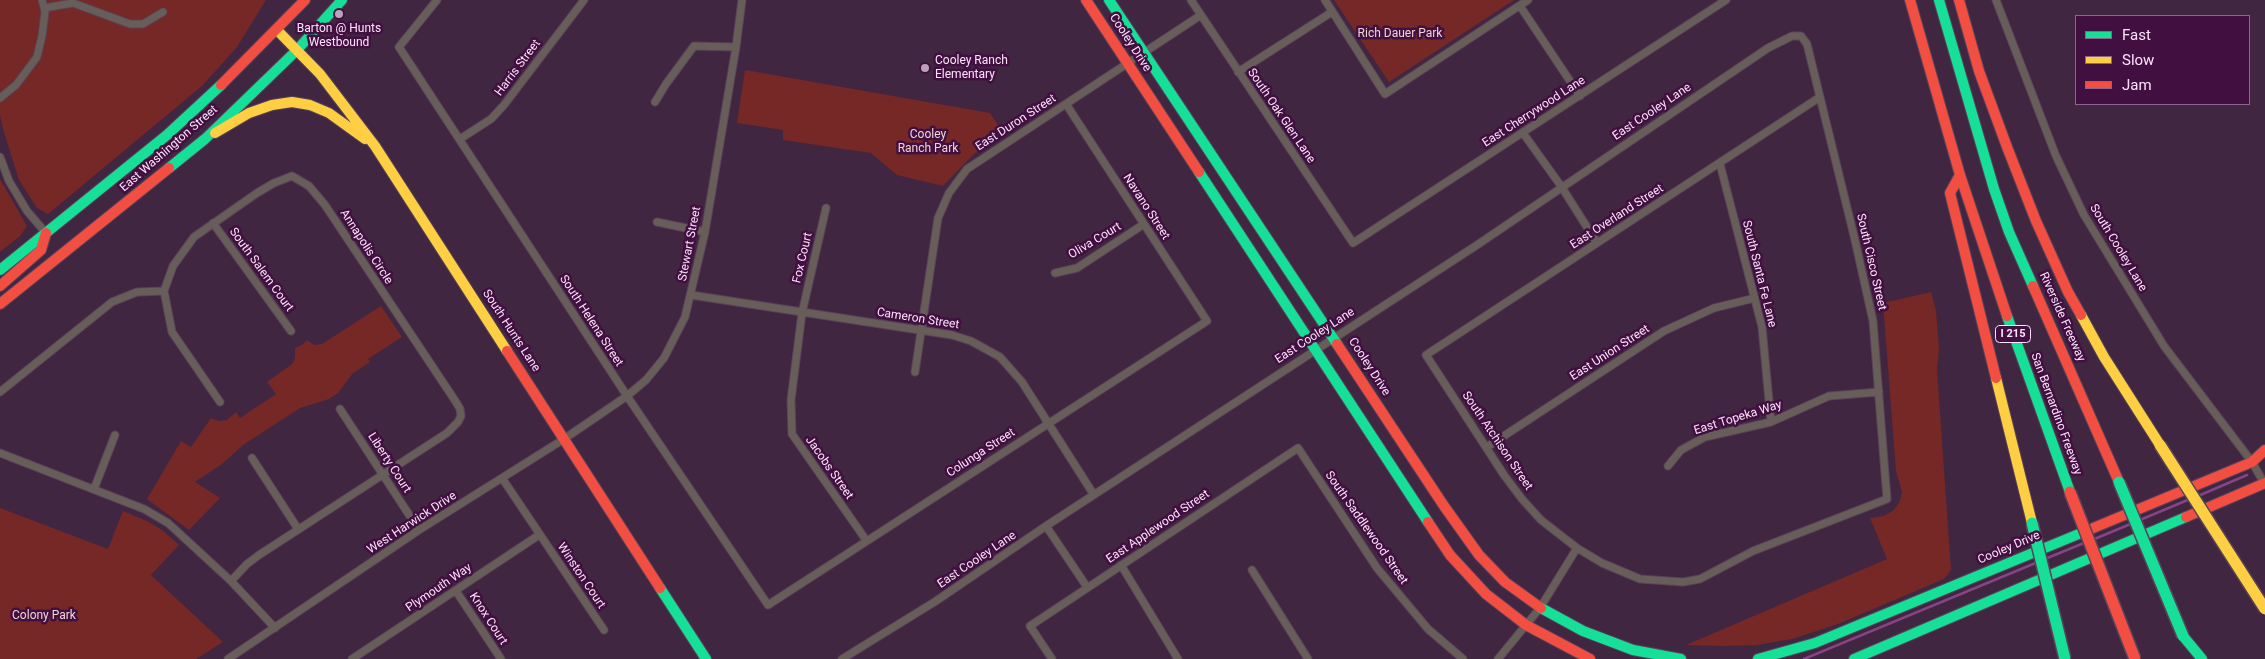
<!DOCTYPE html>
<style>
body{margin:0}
#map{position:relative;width:2265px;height:659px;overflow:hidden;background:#412641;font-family:Roboto,sans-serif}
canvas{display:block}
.legend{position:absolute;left:2075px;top:15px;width:175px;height:90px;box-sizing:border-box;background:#420f41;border:1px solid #8d648b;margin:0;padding:6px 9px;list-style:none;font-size:15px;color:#fde4fb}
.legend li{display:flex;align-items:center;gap:10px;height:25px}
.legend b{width:25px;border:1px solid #8d648b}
</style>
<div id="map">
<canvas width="2265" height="659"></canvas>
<ul class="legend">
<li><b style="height:6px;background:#16e098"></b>Fast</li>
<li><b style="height:6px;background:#ffcf43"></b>Slow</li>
<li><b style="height:6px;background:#f24e42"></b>Jam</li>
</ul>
</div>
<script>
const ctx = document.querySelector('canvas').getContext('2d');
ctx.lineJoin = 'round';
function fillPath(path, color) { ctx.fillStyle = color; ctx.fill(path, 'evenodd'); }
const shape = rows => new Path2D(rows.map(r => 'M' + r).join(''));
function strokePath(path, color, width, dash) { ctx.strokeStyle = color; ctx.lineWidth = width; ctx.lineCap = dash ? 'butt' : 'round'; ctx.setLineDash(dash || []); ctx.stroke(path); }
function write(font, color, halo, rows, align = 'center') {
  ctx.font = font + ' Roboto,sans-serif'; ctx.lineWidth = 5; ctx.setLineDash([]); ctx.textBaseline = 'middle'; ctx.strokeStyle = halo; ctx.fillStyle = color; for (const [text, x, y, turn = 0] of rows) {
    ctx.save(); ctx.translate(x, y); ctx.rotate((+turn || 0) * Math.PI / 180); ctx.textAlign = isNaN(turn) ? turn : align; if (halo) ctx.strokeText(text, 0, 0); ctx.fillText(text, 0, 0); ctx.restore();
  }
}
const green = shape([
 [0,0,266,0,237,47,202,86,48,214,37,208,19,180,3,129,0,115],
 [1334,0,1514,0,1389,82],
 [745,70,990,113,1004,134,974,154,943,186,897,175,871,153,783,140,783,130,737,123],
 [0,179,27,226,20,236,0,252],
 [1931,292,1936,311,1939,348,1937,370,1951,570,1944,579,1838,624,1792,639,1757,645,1724,646,1686,645,1887,559,1870,518,1884,516,1894,510,1900,501,1902,492,1896,471,1883,303],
 [381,306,402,337,368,359,370,362,353,373,338,393,329,399,300,408,243,445,222,464,195,482,220,498,189,530,147,499,181,441,191,447,211,418,219,421,227,420,236,412,240,418,276,394,267,382,292,364,295,358,295,348,302,345,307,340,314,345,322,344],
 [0,508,108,549,123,511,147,521,162,530,179,545,151,575,223,642,196,659,0,659]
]);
const stream = shape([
 [2198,496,2247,475],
 [2140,520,2190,499],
 [2092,540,2133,523],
 [2045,559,2084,543],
 [1804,659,2038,562]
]);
const street = shape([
 [437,0,399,47,627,396,768,605,1207,321,1066,104],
 [1191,0,1353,243,1726,0],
 [1325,0,1385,94,1528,0],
 [1996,0,2056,156,2084,215,2164,346,2252,462,2264,483],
 [1520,6,1580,96],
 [44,8,73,3,130,24,143,24,163,12],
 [1238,72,1332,12],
 [0,98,16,85,37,57,42,36,45,12,42,0],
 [655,102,666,84,694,46,736,47],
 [1523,133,1561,186,1597,243],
 [460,139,491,119,504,105,584,0],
 [0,157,9,181,27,211,46,233],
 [1720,164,1762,327,1771,422],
 [826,208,802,313,791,400,792,434,866,540],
 [657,222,705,232],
 [213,223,291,331],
 [1055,273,1077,268,1144,224],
 [691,295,952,335,971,341,1000,357,1022,382,1094,495],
 [915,372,938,218,949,193,967,169,1201,15],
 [0,392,112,302,137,292,164,291],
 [220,402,172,332,164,291,173,266,194,237,257,193,274,183,292,176,309,186,325,205,456,402,460,409,461,416,458,422,447,433,259,555,247,564,231,581],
 [340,409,419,530],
 [1487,447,1664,331,1714,308,1755,298],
 [0,453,144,509,168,523,231,581,275,628],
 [252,458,298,529],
 [1668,466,1681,450,1705,437,1771,422,1829,396,1879,392],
 [502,478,604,630],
 [94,489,115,435],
 [1046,526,1087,587],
 [1121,565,1178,659],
 [1252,570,1308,659],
 [456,591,501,659],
 [228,659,419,530,564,439,627,396,646,380,664,358,685,317,705,232,736,47,742,0],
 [352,659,539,535],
 [842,659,936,601,1046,526,1477,245,1768,48,1792,36,1801,36,1807,44,1854,236,1873,321,1887,499,1753,551,1700,579,1683,582,1640,579,1602,563,1577,548,1541,520,1522,499,1504,475,1426,355,1820,97],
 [1052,659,1030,626,1298,448,1377,568,1428,629,1463,659],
 [1498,659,1540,608,1577,548]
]);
const fast = shape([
 [1109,0,1337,344],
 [1939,0,1994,189,2009,232,2033,286],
 [169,168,205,139,297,50,342,0],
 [1199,172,1428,522],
 [0,270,167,135,221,85],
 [2007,316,2070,492],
 [660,588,706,659],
 [1541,608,1583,631,1633,650,1681,659],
 [2183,636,2202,659],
 [1758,659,1815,643,2086,531],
 [1854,659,2186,517]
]);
const slow = shape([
 [277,30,320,74,375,146,507,351],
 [215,133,249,113,272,105,292,102,310,105,329,113,365,139],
 [2081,315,2104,357,2160,445],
 [1996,378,2032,523]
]);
const jam = shape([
 [1086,0,1199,172],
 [1910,0,1960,175,2007,316],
 [1959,0,1979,71,2007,147,2036,221,2068,292,2081,315],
 [221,85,305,0],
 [1960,175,1950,193,1996,378],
 [0,286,41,250,46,233],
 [2033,286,2119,482],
 [0,304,169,168],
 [1337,344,1444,506,1479,555,1505,582,1541,608],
 [507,351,660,588],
 [2186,517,2265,483],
 [1428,522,1450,555,1486,594,1526,625,1590,659],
 [2086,531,2252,462,2265,450]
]);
const fastBridge = shape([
 [2119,482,2183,636],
 [2032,523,2065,659]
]);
const slowBridge = shape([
 [2160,445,2265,609]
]);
const jamBridge = shape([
 [2070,492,2135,659]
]);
const markers = [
 [339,14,5,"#bba2ba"],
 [925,68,5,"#bba2ba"]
];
const shields = [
 [2013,334,35]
];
const shieldNames = [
 ["I 215",2013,334]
];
const poiNames = [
 ["Barton @ Hunts",339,29],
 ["Westbound",339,43],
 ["Cooley Ranch",935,61,"left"],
 ["Elementary",935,75,"left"]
];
const parkNames = [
 ["Rich Dauer Park",1400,34],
 ["Cooley",928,135],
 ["Ranch Park",928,149],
 ["Colony Park",44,616]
];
const streetNames = [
 ["Cooley Drive",1130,43,57],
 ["Harris Street",518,68,-53],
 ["East Cherrywood Lane",1534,112,-33],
 ["East Cooley Lane",1652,112,-34],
 ["South Oak Glen Lane",1281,116,56],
 ["East Duron Street",1016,123,-33],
 ["East Washington Street",169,149,-41],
 ["Navano Street",1146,207,57],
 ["East Overland Street",1617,217,-33],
 ["Oliva Court",1095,241,-31],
 ["Stewart Street",690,244,-79],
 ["Annapolis Circle",366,247,57],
 ["South Cooley Lane",2118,248,59],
 ["Fox Court",803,258,-77],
 ["South Cisco Street",1871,262,77],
 ["South Salem Court",261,270,54],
 ["South Santa Fe Lane",1759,274,76],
 ["Riverside Freeway",2062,317,66],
 ["Cameron Street",918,319,9],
 ["South Helena Street",591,321,57],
 ["South Hunts Lane",511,331,57],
 ["East Cooley Lane",1315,336,-33],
 ["East Union Street",1610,353,-33],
 ["Cooley Drive",1369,367,57],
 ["San Bernardino Freeway",2056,414,70],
 ["East Topeka Way",1738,418,-17],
 ["South Atchison Street",1497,441,56],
 ["Colunga Street",981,453,-33],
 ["Liberty Court",389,463,57],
 ["Jacobs Street",829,468,55],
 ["West Harwick Drive",412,523,-33],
 ["East Applewood Street",1158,527,-34],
 ["South Saddlewood Street",1366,528,55],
 ["Cooley Drive",2009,548,-23],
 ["East Cooley Lane",977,560,-34],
 ["Winston Court",581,576,56],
 ["Plymouth Way",439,588,-34],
 ["Knox Court",488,619,57]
];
fillPath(green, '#752826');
strokePath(stream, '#854584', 2.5);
strokePath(street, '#594358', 9);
strokePath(fast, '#594358', 12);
strokePath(slow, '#594358', 12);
strokePath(jam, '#594358', 12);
strokePath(street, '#685e59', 7);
strokePath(fast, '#16e098', 10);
strokePath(slow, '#ffcf43', 10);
strokePath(jam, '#f24e42', 10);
strokePath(fastBridge, '#594358', 14, []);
strokePath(slowBridge, '#594358', 14, []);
strokePath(jamBridge, '#594358', 14, []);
strokePath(fastBridge, '#16e098', 11);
strokePath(slowBridge, '#ffcf43', 11);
strokePath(jamBridge, '#f24e42', 11);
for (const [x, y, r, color] of markers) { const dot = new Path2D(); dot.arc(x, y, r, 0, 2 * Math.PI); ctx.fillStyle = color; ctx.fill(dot); strokePath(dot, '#420f41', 2); }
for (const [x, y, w] of shields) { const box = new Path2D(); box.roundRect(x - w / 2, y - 8.5, w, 17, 4); ctx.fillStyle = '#420f41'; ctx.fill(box); strokePath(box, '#fde4fb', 1); }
write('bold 11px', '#fde4fb', null, shieldNames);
write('12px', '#fde4fb', '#420f41', poiNames);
write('12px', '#efd4cf', '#420f41', parkNames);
write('12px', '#fde4fb', '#420f41', streetNames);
</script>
